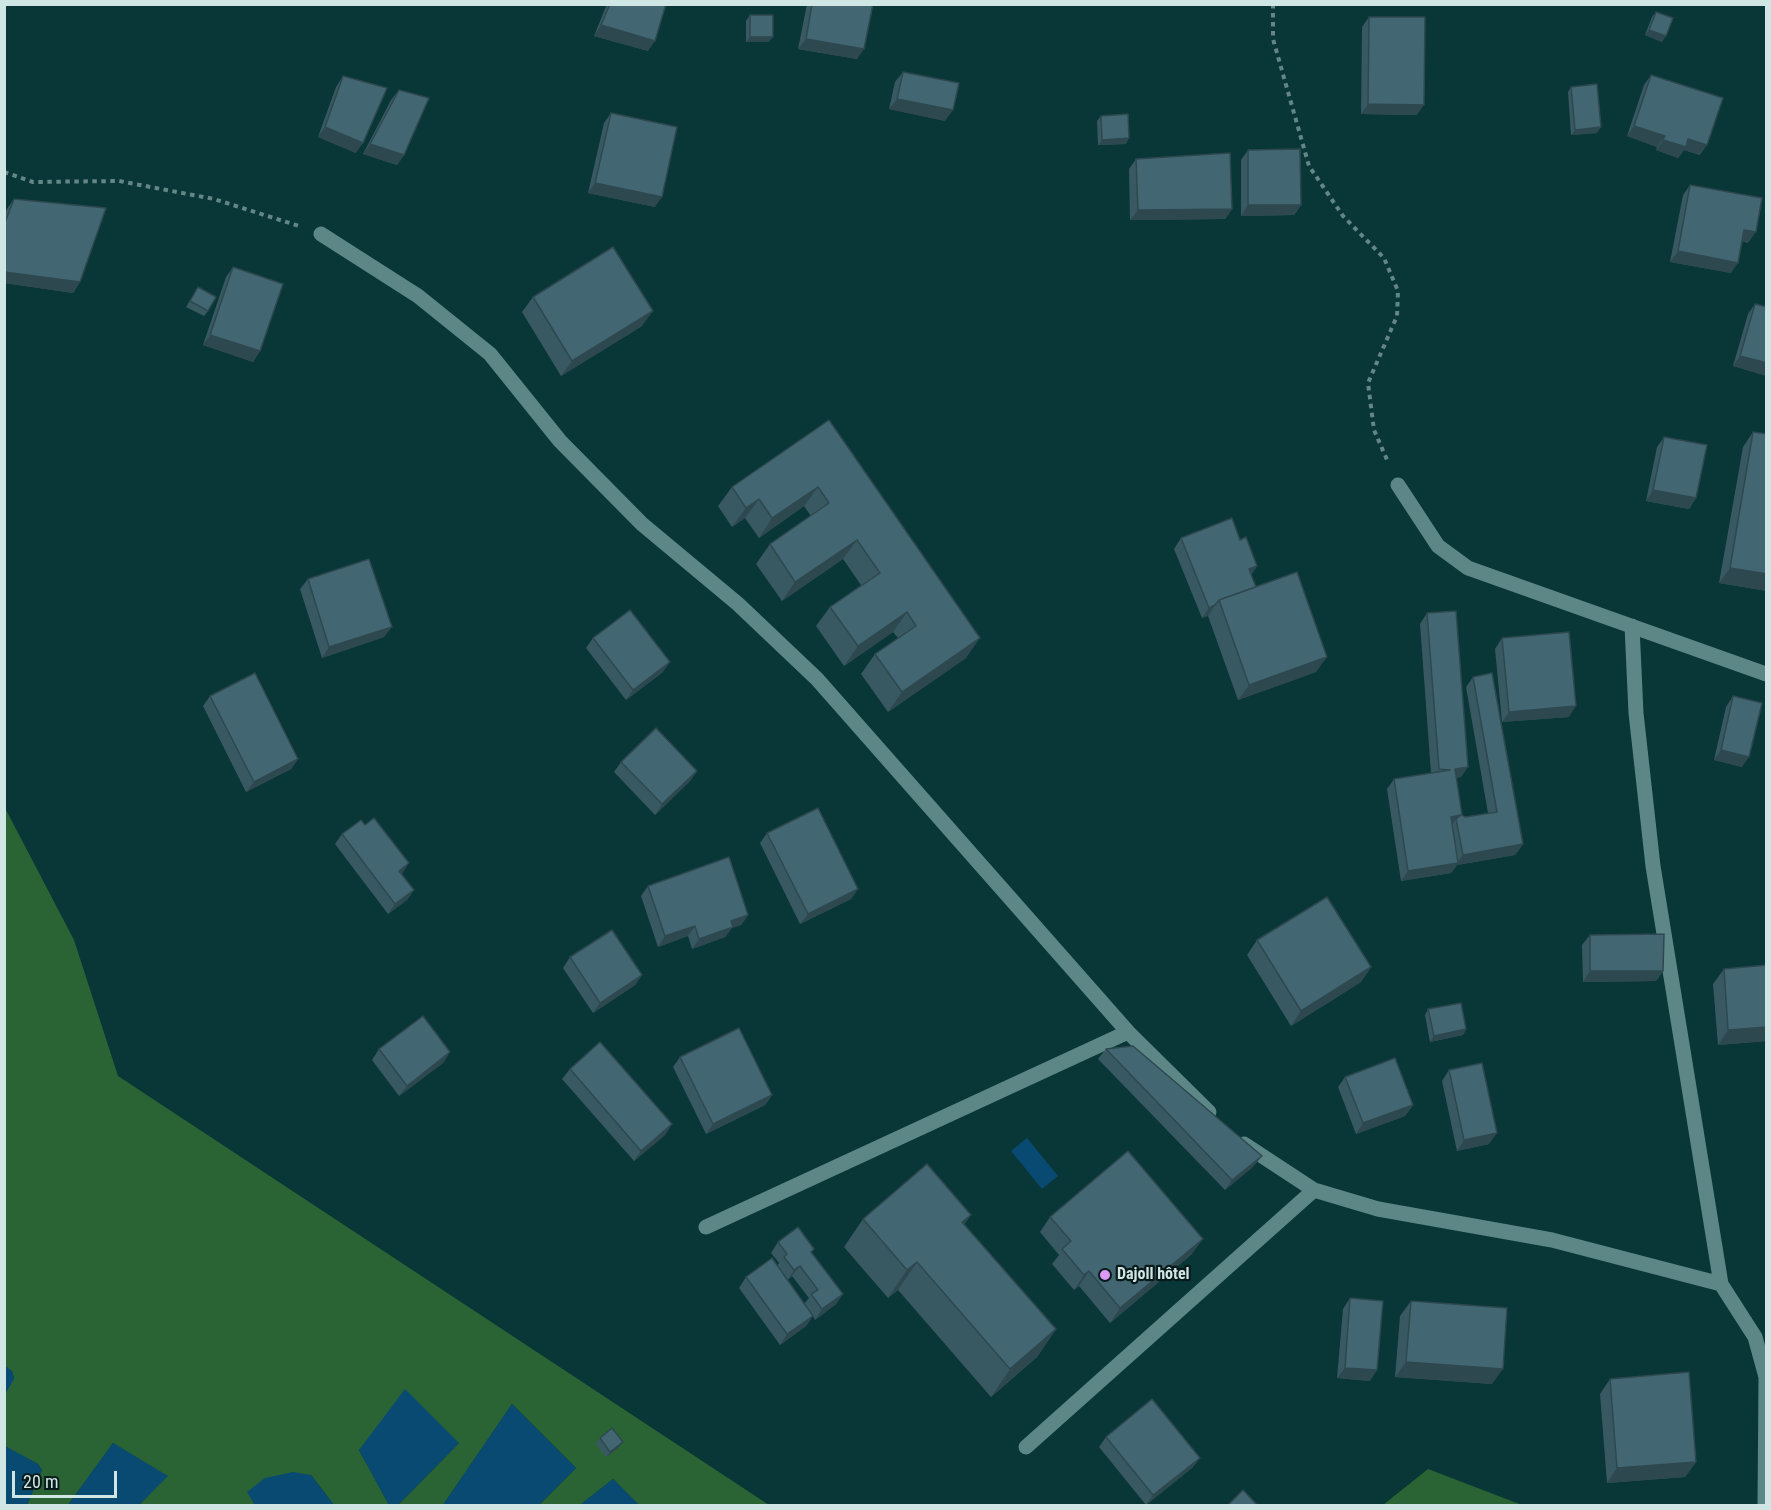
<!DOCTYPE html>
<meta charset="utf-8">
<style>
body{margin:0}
#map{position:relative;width:1771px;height:1510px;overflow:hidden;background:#093636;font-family:"Roboto Condensed",sans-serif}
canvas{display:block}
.frame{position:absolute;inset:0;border:6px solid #d0e6e5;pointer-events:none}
.scale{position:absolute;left:12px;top:1471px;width:105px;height:27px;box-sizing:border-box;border:3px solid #d0e6e5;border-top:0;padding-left:8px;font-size:18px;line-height:21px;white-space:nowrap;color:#d0e6e5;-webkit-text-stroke:4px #091a1a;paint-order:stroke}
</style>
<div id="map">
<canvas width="1771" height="1510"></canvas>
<div class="frame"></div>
<div class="scale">20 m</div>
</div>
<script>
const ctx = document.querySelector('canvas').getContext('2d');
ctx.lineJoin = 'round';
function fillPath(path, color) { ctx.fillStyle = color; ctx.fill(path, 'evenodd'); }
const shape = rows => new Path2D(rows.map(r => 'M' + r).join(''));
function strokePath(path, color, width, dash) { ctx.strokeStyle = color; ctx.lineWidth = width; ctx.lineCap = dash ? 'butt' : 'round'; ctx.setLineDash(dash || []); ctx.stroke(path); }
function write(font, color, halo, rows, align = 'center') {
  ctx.font = font + ' "Roboto Condensed",sans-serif'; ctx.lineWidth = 4.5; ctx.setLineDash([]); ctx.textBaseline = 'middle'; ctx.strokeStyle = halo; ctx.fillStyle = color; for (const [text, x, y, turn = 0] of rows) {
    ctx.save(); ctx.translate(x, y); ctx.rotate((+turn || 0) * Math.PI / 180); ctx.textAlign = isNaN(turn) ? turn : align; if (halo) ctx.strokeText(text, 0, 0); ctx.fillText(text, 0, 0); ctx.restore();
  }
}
const green = shape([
 [4,806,74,940,118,1076,769,1505,639,1505,613,1479,580,1505,539,1505,576,1468,512,1404,443,1505,398,1505,459,1443,359,1450,389,1505,334,1505,311,1475,248,1492,255,1505,139,1505,167,1476,113,1443,68,1505,27,1505,42,1470,38,1464,4,1446,5,1394,14,1378,12,1371,4,1366],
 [1428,1469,1522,1505,1383,1505]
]);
const water = shape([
 [1027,1138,1058,1176,1042,1189,1011,1151],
 [5,1366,12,1371,14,1379,5,1394],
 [405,1389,459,1443,398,1505,389,1505,359,1450],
 [512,1404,576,1468,539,1505,443,1505],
 [113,1443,168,1476,139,1505,68,1505],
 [5,1446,38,1464,42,1470,27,1505,5,1505],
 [293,1472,311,1475,334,1505,255,1505,247,1492,265,1478],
 [613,1479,639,1505,580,1505]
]);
const path = shape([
 [1273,4,1273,39,1309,166,1343,216,1384,258,1398,291,1397,316,1368,383,1374,430,1388,462],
 [4,172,33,182,119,181,214,199,299,226]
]);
const minor = shape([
 [321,234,418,296,490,354,560,441,642,524,738,604,817,679,1128,1032,1209,1112],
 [1398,485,1438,546,1468,568,1766,674],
 [1632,626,1636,713,1653,866,1721,1284,1755,1337,1766,1377,1765,1506],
 [1244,1144,1314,1190,1378,1209,1552,1240,1721,1284],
 [706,1227,1128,1032],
 [1026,1447,1314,1190]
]);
const wall = shape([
 [607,4,666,4,648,51,594,36],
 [807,4,873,4,857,59,798,49],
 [1656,12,1662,42,1645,35,1652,17],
 [750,15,769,42,746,42,746,21],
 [1369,17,1417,115,1361,114,1362,27],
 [903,72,945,121,889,109,895,82],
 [1651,75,1700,155,1684,150,1678,158,1656,150,1657,147,1627,136,1644,85],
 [343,76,356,153,318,137,336,87],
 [1571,87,1597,133,1571,135,1568,92],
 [399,90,404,155,397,165,363,154,391,100],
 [611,113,655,207,588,193,604,123],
 [1101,116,1126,144,1098,145,1097,121],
 [1248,150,1301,205,1294,215,1241,216,1241,160],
 [1136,159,1232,209,1225,219,1130,220,1129,169],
 [1690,185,1748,243,1742,241,1731,273,1670,262,1683,195],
 [14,199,80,282,73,293,4,283,4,215,7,209],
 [233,267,260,351,253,362,203,345,226,277],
 [198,287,208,311,204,316,186,307],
 [533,297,642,326,561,376,522,312],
 [1755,304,1767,376,1733,366,1748,314],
 [829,420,966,658,888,712,861,674,875,654,898,638,893,632,844,666,816,626,830,607,861,585,843,559,782,601,756,564,770,544,811,516,804,506,759,538,745,518,732,527,718,506,732,487],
 [1753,432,1767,591,1719,583,1743,447],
 [1664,437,1696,498,1689,509,1646,501,1657,447],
 [1181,538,1240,540,1257,566,1251,575,1256,587,1316,672,1238,700,1208,616,1202,618,1174,549],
 [308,579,384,637,322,658,300,589],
 [1427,613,1461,777,1456,778,1462,815,1465,817,1488,813,1466,687,1473,677,1523,844,1515,855,1457,865,1451,873,1401,881,1387,789,1394,779,1431,773,1420,624],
 [593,638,663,672,626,700,586,648],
 [1502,638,1569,717,1502,722,1495,649],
 [210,696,298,759,291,769,246,792,203,706],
 [1733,696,1742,767,1714,760,1726,707],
 [621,762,697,771,690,781,655,815,614,772],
 [767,833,858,889,851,899,800,924,760,843],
 [342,834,402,874,414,890,407,900,388,914,335,844],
 [648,886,748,915,741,925,732,928,725,937,692,949,688,936,658,947,641,896],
 [1590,935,1663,971,1656,981,1583,982,1582,945],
 [1257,940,1371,967,1361,982,1291,1026,1247,955],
 [570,957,642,975,635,985,593,1013,563,968],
 [1724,969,1767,1041,1718,1045,1713,984],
 [1428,1009,1466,1029,1463,1035,1430,1042,1425,1015],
 [379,1049,450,1052,443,1063,399,1096,372,1060],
 [1106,1049,1254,1166,1225,1190,1098,1059],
 [680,1057,772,1095,765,1105,706,1134,673,1067],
 [570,1069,672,1124,665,1135,634,1161,562,1079],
 [1449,1070,1489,1144,1457,1151,1442,1081],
 [1345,1077,1413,1105,1405,1116,1356,1134,1338,1087],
 [971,1215,964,1224,1056,1329,1037,1357,991,1397,898,1290,888,1298,844,1247,863,1219],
 [1050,1217,1192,1254,1110,1323,1079,1286,1074,1290,1052,1264,1059,1255,1040,1232],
 [778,1242,812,1253,843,1294,836,1304,815,1320,813,1316,806,1326,780,1345,739,1288,746,1277,777,1266,779,1263,771,1253],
 [792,1276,809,1298,804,1304,788,1280],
 [1350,1298,1370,1381,1337,1378,1343,1309],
 [1411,1301,1492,1384,1395,1377,1400,1316],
 [1610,1379,1696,1462,1685,1477,1607,1483,1600,1394],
 [1106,1437,1200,1458,1192,1468,1146,1505,1099,1447],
 [600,1438,623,1442,619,1447,606,1457,596,1444]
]);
const shadedWall = shape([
 [601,25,655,41,648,51,594,36],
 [1649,30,1666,36,1662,42,1645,35],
 [750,37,773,37,769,42,746,42],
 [806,39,864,49,857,59,798,49],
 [897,99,953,110,945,121,889,109],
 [1368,104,1424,105,1417,115,1361,114],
 [1634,126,1665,136,1657,147,1627,136],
 [325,127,363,143,356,153,318,137],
 [1601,127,1597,133,1571,135,1575,130],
 [1129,138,1126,144,1098,145,1102,140],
 [1688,139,1707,145,1700,155,1684,150,1678,158,1656,150,1663,140],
 [370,144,404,155,397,165,363,154],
 [595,183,662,197,655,207,588,193],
 [1248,205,1301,205,1294,215,1241,216],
 [1232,209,1225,219,1130,220,1138,210],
 [1744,230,1756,232,1748,243,1737,240],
 [1678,251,1738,263,1731,273,1670,262],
 [4,272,80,282,73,293,4,283],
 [653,311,642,326,561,376,572,361],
 [210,335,260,351,253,362,203,345],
 [1740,356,1767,363,1767,376,1733,366],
 [818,487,804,506,759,538,772,518],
 [1653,490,1696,498,1689,509,1646,501],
 [759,499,745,518,732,527,746,508],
 [857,540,843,559,782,601,795,582],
 [1257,566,1250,576,1249,569],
 [1730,568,1767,574,1767,591,1719,583],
 [1215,605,1208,616,1202,618,1209,608],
 [907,612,893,632,844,666,858,646],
 [392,627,384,637,322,658,329,647],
 [980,638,966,658,888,712,902,692],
 [1327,657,1316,672,1238,700,1249,685],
 [670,662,663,672,626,700,633,690],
 [1576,706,1569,717,1502,722,1509,712],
 [1721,750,1749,757,1742,767,1714,760],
 [298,759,291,769,246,792,254,782],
 [1468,767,1461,777,1447,779,1455,769],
 [697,771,690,781,655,815,662,804],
 [1461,815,1456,819,1451,826,1451,817],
 [1523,844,1515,855,1457,865,1451,873,1401,881,1408,871,1457,863,1463,855],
 [409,863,402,874,399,871],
 [858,889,851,899,800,924,808,914],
 [414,890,407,900,388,914,395,904],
 [748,915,741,925,732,928,725,937,692,949,699,939,731,921],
 [695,926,688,936,658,947,665,936],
 [1371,967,1361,982,1291,1026,1301,1011],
 [1590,971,1663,971,1656,981,1583,982],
 [642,975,635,985,593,1013,600,1003],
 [1767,1027,1767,1041,1718,1045,1728,1030],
 [1466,1029,1463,1035,1430,1042,1434,1036],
 [450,1052,443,1063,399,1096,407,1086],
 [772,1095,765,1105,706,1134,713,1124],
 [1413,1105,1405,1116,1356,1134,1363,1123],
 [672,1124,665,1135,634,1161,641,1151],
 [1497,1133,1489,1144,1457,1151,1464,1140],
 [1262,1156,1254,1166,1225,1190,1232,1180],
 [971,1215,952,1242,962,1222],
 [1203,1239,1192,1254,1110,1323,1120,1308],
 [917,1262,898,1290,888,1298,907,1270],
 [800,1266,792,1276,787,1281,794,1270],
 [1089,1271,1079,1286,1074,1290,1084,1275],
 [843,1294,836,1304,815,1320,822,1309],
 [813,1316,806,1326,780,1345,787,1334],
 [1056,1329,1037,1357,991,1397,1010,1369],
 [1406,1362,1503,1369,1492,1384,1395,1377],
 [1345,1368,1377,1370,1370,1381,1337,1378],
 [623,1442,619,1447,606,1457,610,1452],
 [1200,1458,1192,1468,1146,1505,1153,1495],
 [1696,1462,1685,1477,1607,1483,1617,1468]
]);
const building = shape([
 [610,4,666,4,655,41,601,25,610,4],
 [812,4,873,4,864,49,806,39,812,4],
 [1656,12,1673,18,1666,36,1649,30,1656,12],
 [750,15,773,15,773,37,750,37,750,15],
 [1369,17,1425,17,1424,105,1368,104,1369,17],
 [903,72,959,83,953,110,897,99,903,72],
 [1651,75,1723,98,1707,145,1688,139,1686,147,1663,140,1665,136,1634,126,1651,75],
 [343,76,387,88,363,143,325,127,343,76],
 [1597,84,1601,127,1575,130,1571,87,1597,84],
 [399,90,429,98,404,155,370,144,399,90],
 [611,113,677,127,662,197,595,183,611,113],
 [1128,114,1129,138,1102,140,1101,116,1128,114],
 [1300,149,1301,205,1248,205,1248,150,1300,149],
 [1230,153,1232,209,1138,210,1136,159,1230,153],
 [1690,185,1762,198,1756,232,1744,230,1738,263,1678,251,1690,185],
 [14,199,106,208,80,282,4,272,4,225,14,199],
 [613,247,653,311,572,361,533,297,613,247],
 [233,267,283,284,260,351,210,335,233,267],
 [198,287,216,297,208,311,190,301,198,287],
 [1755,304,1767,307,1767,363,1740,356,1755,304],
 [829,420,980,638,902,692,875,654,916,626,907,612,858,646,830,607,880,573,857,540,795,582,770,544,829,503,818,487,772,518,759,499,746,508,732,487,829,420],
 [1753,432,1767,434,1767,574,1730,568,1753,432],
 [1664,437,1707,445,1696,498,1653,490,1664,437],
 [1232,518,1240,540,1246,537,1257,566,1249,569,1256,587,1219,600,1215,605,1209,608,1181,538,1232,518],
 [369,559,392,627,329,647,308,579,369,559],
 [1297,572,1327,657,1249,685,1219,600,1297,572],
 [630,610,670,662,633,690,593,638,630,610],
 [1456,611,1468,767,1455,769,1462,815,1465,817,1497,812,1473,677,1492,673,1523,844,1463,855,1456,819,1461,815,1451,817,1458,863,1408,871,1394,779,1450,770,1439,769,1427,613,1456,611],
 [1569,632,1576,706,1509,712,1502,638,1569,632],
 [255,673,298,759,254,782,210,696,255,673],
 [1733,696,1762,703,1749,757,1721,750,1733,696],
 [656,728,697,771,662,804,621,762,656,728],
 [818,808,858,889,808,914,767,833,818,808],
 [374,818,409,863,399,871,414,890,395,904,342,834,361,820,365,825,374,818],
 [729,857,748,915,731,921,733,927,699,939,695,926,665,936,648,886,729,857],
 [1327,897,1371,967,1301,1011,1257,940,1327,897],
 [612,930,642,975,600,1003,570,957,612,930],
 [1664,934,1663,971,1590,971,1590,935,1664,934],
 [1767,965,1767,1027,1728,1030,1724,969,1767,965],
 [1461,1003,1466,1029,1434,1036,1428,1009,1461,1003],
 [423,1016,450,1052,407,1086,379,1049,423,1016],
 [739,1028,772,1095,713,1124,680,1057,739,1028],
 [600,1042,672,1124,641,1151,570,1069,600,1042],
 [1133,1046,1262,1156,1232,1180,1106,1049,1133,1046],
 [1395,1058,1413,1105,1363,1123,1345,1077,1395,1058],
 [1482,1063,1497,1133,1464,1140,1449,1070,1482,1063],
 [1128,1151,1203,1239,1120,1308,1089,1271,1084,1275,1062,1249,1071,1241,1050,1217,1128,1151],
 [927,1164,971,1215,962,1222,1056,1329,1010,1369,917,1262,907,1270,863,1219,927,1164],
 [798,1227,814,1249,811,1252,843,1294,822,1309,811,1294,818,1290,800,1266,794,1270,784,1257,787,1254,778,1242,798,1227],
 [772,1258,813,1316,787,1334,746,1277,772,1258],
 [1350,1298,1383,1301,1377,1370,1345,1368,1350,1298],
 [1411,1301,1507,1308,1503,1369,1406,1362,1411,1301],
 [1689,1372,1696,1462,1617,1468,1610,1379,1689,1372],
 [1152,1399,1200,1458,1153,1495,1106,1437,1152,1399],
 [612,1428,623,1442,610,1452,600,1438,612,1428],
 [1243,1490,1258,1506,1227,1506,1243,1490]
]);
const markers = [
 [1105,1275,6,"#dc99f5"]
];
const poiNames = [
 ["Dajoll hôtel",1117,1275]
];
fillPath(green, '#2b6434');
fillPath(water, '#094a73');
strokePath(path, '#648686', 4, [4.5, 4.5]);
strokePath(minor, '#5d8787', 15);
fillPath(wall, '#395962');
fillPath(shadedWall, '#2e4850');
fillPath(building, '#426772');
strokePath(building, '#2e4850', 1.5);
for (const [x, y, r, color] of markers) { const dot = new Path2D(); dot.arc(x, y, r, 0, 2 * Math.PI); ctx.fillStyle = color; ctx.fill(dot); strokePath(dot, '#091a1a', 2); }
write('bold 16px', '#d0e6e5', '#091a1a', poiNames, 'left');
</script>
